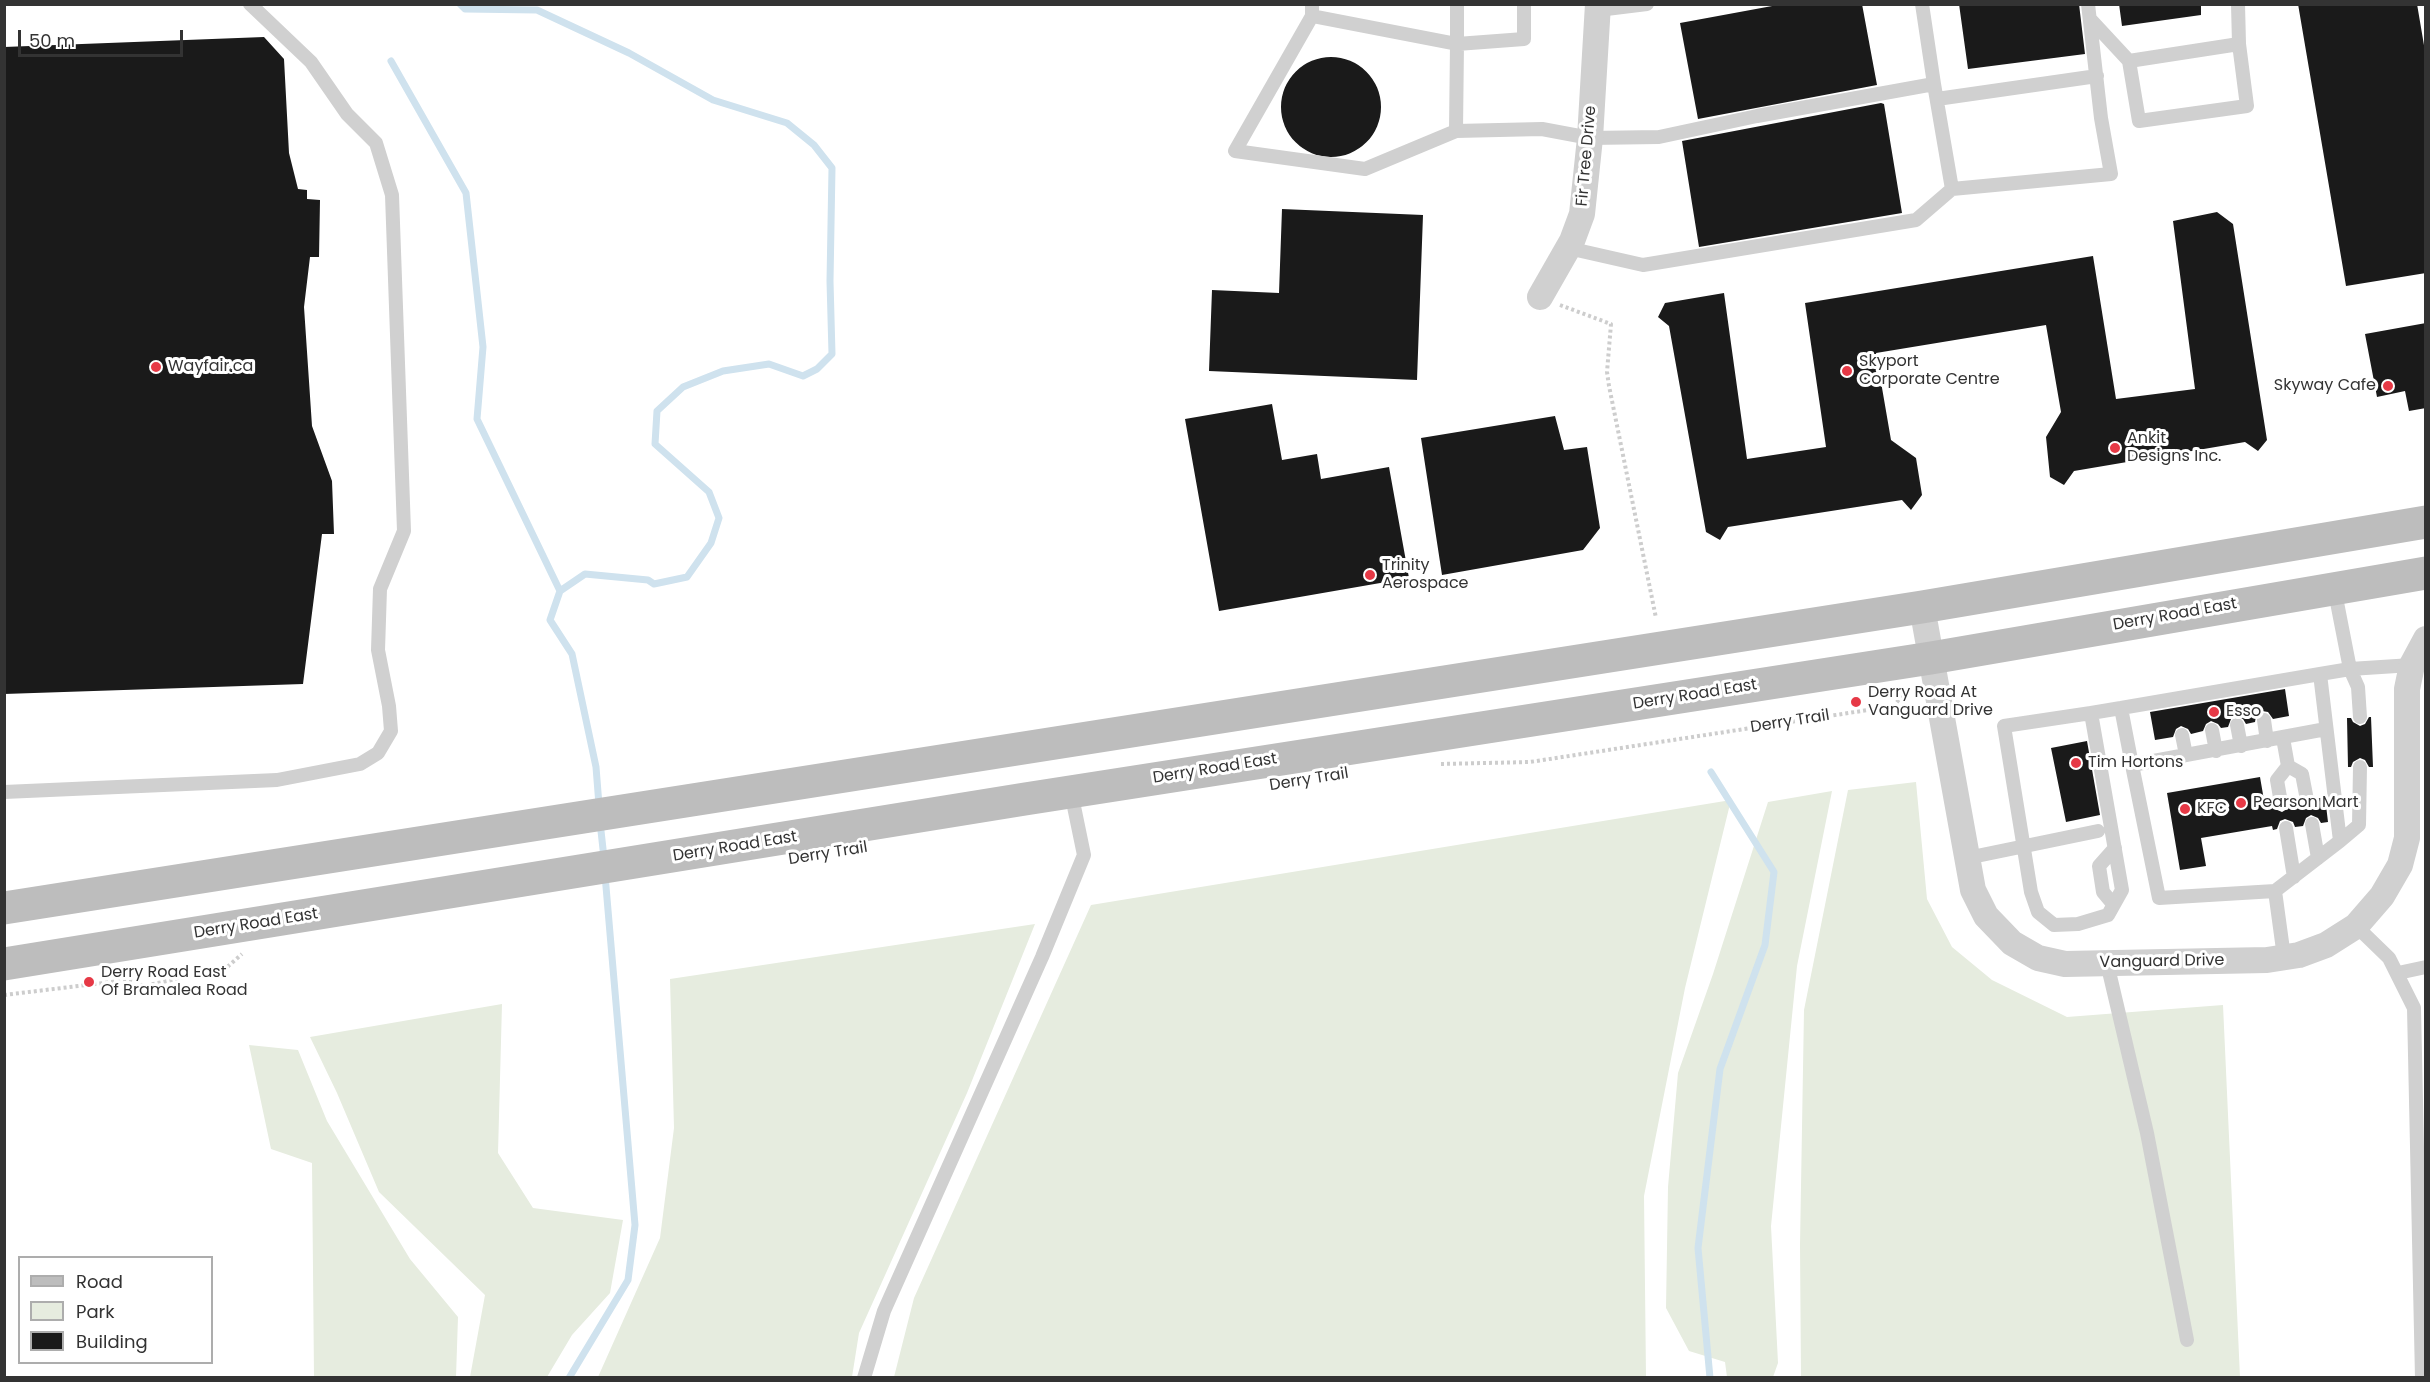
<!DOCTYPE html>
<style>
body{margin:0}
#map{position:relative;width:2430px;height:1382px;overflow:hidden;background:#fff;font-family:Poppins,sans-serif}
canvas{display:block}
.frame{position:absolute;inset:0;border:6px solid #333;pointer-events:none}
.legend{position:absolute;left:18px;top:1256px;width:195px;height:108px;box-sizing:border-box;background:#fff;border:2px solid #adadad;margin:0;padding:8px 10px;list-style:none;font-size:18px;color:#333}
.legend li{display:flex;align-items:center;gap:12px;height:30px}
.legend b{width:30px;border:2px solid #adadad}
.scale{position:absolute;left:18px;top:30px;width:165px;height:27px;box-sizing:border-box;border:3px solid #333;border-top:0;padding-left:8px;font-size:18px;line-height:21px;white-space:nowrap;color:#333;-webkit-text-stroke:4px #fff;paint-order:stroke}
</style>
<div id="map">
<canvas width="2430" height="1382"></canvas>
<div class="frame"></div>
<ul class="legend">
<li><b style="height:8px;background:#bdbdbd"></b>Road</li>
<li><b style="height:16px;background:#e6ecdf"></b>Park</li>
<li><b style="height:16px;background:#1a1a1a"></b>Building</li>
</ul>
<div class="scale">50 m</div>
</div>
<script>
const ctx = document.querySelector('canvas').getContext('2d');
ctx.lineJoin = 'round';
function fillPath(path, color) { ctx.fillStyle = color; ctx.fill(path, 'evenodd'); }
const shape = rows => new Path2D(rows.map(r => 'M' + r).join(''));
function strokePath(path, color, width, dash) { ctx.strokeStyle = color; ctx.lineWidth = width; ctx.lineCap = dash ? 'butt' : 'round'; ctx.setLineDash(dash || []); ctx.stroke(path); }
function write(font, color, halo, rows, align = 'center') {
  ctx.font = font + ' Poppins,sans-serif'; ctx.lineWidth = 6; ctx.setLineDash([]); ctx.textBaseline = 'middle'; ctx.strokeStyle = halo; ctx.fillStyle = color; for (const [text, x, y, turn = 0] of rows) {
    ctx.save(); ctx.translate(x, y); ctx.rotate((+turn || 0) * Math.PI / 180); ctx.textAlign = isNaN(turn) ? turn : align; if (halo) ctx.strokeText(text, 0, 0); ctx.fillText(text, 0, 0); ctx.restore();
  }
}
const green = shape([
 [1916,782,1927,899,1952,947,1992,980,2067,1017,2223,1005,2240,1377,1801,1378,1800,1245,1804,1010,1848,790],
 [1832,791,1797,966,1771,1226,1778,1363,1773,1377,1727,1377,1725,1362,1689,1351,1666,1308,1668,1187,1678,1073,1713,974,1768,802],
 [1731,800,1685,988,1644,1196,1646,1377,894,1377,914,1298,1091,905],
 [1035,924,967,1093,859,1333,852,1377,598,1377,660,1238,674,1128,670,979],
 [502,1004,498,1153,533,1208,623,1220,610,1293,572,1335,547,1377,470,1377,485,1295,379,1192,337,1093,310,1037],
 [249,1045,298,1050,327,1121,410,1259,458,1317,456,1377,314,1377,312,1163,271,1149]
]);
const stream = shape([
 [460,4,465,9,537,10,629,53,713,100,787,123,814,145,832,168,830,281,832,354,817,369,803,376,769,364,723,371,683,387,657,411,655,444,709,492,719,518,711,543,687,577,654,584,648,580,585,574,560,591,550,620,572,654,596,767,599,805],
 [391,61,466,193,483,347,477,419,560,591],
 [600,822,604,858],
 [569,1378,628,1280,635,1225,605,875],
 [1710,1378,1698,1248,1720,1069,1765,945,1774,872,1711,772]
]);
const building = shape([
 [1783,4,1862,4,1877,85,1698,119,1680,23],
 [1959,4,2079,4,2085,54,1968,69],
 [2119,4,2201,4,2201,15,2122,26],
 [2298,4,2417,4,2426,57,2426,273,2346,286],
 [264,37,284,59,289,153,298,189,307,190,307,199,320,200,319,257,310,257,304,307,312,426,332,481,334,534,322,534,303,684,4,694,4,47],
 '1281 107a50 50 0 1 1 100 0a50 50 0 1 1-100 0Z',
 [1881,103,1884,104,1902,213,1699,247,1682,141],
 [1282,209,1423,215,1417,380,1209,371,1212,290,1279,293],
 [2217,212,2233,224,2267,440,2258,451,2245,442,2074,471,2064,485,2050,477,2046,437,2061,412,2046,325,1876,353,1891,440,1916,458,1922,495,1911,510,1902,500,1728,527,1720,540,1706,532,1669,326,1658,317,1665,303,1724,293,1747,459,1826,447,1805,303,2093,256,2116,399,2195,389,2173,221],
 [2426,323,2426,408,2409,411,2405,391,2377,397,2365,334],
 [1272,404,1282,460,1317,454,1321,479,1389,467,1409,578,1219,611,1185,419],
 [1555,416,1564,450,1587,447,1600,528,1583,550,1442,575,1421,438],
 [2285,689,2289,716,2273,719,2268,712,2262,711,2256,716,2255,722,2246,724,2243,719,2236,716,2231,719,2228,727,2221,728,2218,724,2211,721,2206,724,2203,731,2191,734,2188,729,2181,726,2176,729,2173,737,2155,740,2150,712],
 [2369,717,2371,717,2373,767,2369,767,2365,760,2360,758,2353,762,2351,767,2348,767,2347,718,2351,718,2353,722,2360,726,2365,724],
 [2087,741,2100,815,2066,822,2051,748],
 [2260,777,2265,806,2272,805,2275,809,2282,812,2287,809,2290,802,2298,801,2301,806,2308,809,2313,806,2316,799,2325,797,2328,822,2321,823,2318,818,2311,815,2306,818,2303,826,2295,827,2293,822,2285,819,2280,821,2277,829,2273,830,2272,826,2201,838,2206,866,2180,870,2167,793]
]);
const path = shape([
 [1560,305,1611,324,1607,372,1609,386,1656,618],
 [1441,764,1530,762,1894,706,1907,689],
 [4,995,128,980,144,986,226,968,242,954]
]);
const service = shape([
 [1312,4,1312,16,1235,151,1365,169,1456,131],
 [1457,4,1457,44,1524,39,1524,4],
 [1598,10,1647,4],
 [1312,16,1457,44,1456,131,1542,129,1590,138,1659,137,1757,116,1934,84,1922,4],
 [2090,19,2129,61,2139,121,2247,106,2239,44,2238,4],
 [2129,61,2239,44],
 [1937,99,2097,76],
 [1952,189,2111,174,2101,118,2088,4],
 [1568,248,1643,265,1916,220,1952,189,1934,84],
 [2334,587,2350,669,2412,665],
 [2091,713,2122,890,2108,915,2078,924,2054,925,2038,912,2031,892,2004,726,2091,713,2121,708],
 [2264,720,2267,741],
 [2237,725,2241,746],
 [2212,730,2216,751],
 [2182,735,2186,755],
 [2132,765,2121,708,2320,674],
 [2288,766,2302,774,2307,800],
 [4,792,277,780,360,764,378,753,391,731,389,706,378,650,380,589,404,531,392,195,376,143,347,114,311,62,250,4],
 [2281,803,2277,780,2288,766,2283,738],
 [2312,824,2318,858],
 [2286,828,2294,877],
 [2340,841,2359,825,2360,767],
 [1967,858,2098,831],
 [2275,891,2159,898,2132,765,2326,729],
 [2113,904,2103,892,2099,866,2115,848],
 [2356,926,2389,958,2414,1008,2422,1378],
 [2284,957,2275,891,2340,841,2320,674,2350,669,2358,687,2360,717],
 [2107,963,2147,1133,2187,1340],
 [2398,973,2426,967],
 [864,1378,884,1311,1042,957,1084,855,1071,792]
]);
const minor = shape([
 [1540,297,1572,241,1582,214,1590,138,1598,4],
 [1922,607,1973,890,1986,916,2012,943,2038,958,2065,964,2267,960,2299,955,2326,945,2356,926,2382,896,2400,865,2407,838,2407,689,2412,665,2426,639]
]);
const secondary = shape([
 [4,908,1922,607,2426,522],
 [4,964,1025,799,1931,658,2426,573]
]);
const markers = [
 [156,367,6,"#e63946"],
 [1847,371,6,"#e63946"],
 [2388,386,6,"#e63946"],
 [2115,448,6,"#e63946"],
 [1370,575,6,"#e63946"],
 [1856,702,6,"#e63946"],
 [2214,712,6,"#e63946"],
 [2076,763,6,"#e63946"],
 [2241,803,6,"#e63946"],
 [2185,809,6,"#e63946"],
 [89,982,6,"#e63946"]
];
const streetNames = [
 ["Fir Tree Drive",1587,156,-85],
 ["Derry Road East",2175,615,-10],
 ["Derry Road East",1695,695,-9],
 ["Derry Trail",1790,722,-9],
 ["Derry Road East",1215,769,-9],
 ["Derry Trail",1309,780,-9],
 ["Derry Road East",735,847,-9],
 ["Derry Trail",828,854,-9],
 ["Derry Road East",256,924,-9],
 ["Vanguard Drive",2162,962,-1]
];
const poiNames = [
 ["Skyport",1859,362],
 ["Corporate Centre",1859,380],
 ["Wayfair.ca",168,367],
 ["Skyway Cafe",2376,386,"right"],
 ["Ankit",2127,439],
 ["Designs Inc.",2127,457],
 ["Trinity",1382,566],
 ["Aerospace",1382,584],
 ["Derry Road At",1868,693],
 ["Vanguard Drive",1868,711],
 ["Esso",2226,712],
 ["Tim Hortons",2088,763],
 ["Pearson Mart",2253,803],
 ["KFC",2197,809],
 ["Derry Road East",101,973],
 ["Of Bramalea Road",101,991]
];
fillPath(green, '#e6ecdf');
strokePath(stream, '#cfe2ee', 7);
fillPath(building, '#1a1a1a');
strokePath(path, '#cdcdcd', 4, [3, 3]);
strokePath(service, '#d0d0d0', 14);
strokePath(minor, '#d0d0d0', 26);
strokePath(secondary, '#bdbdbd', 33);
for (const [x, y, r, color] of markers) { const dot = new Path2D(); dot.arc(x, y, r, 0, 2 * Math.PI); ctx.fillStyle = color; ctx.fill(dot); strokePath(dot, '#fff', 2); }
write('16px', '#333', '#fff', streetNames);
write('16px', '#333', '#fff', poiNames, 'left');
</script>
